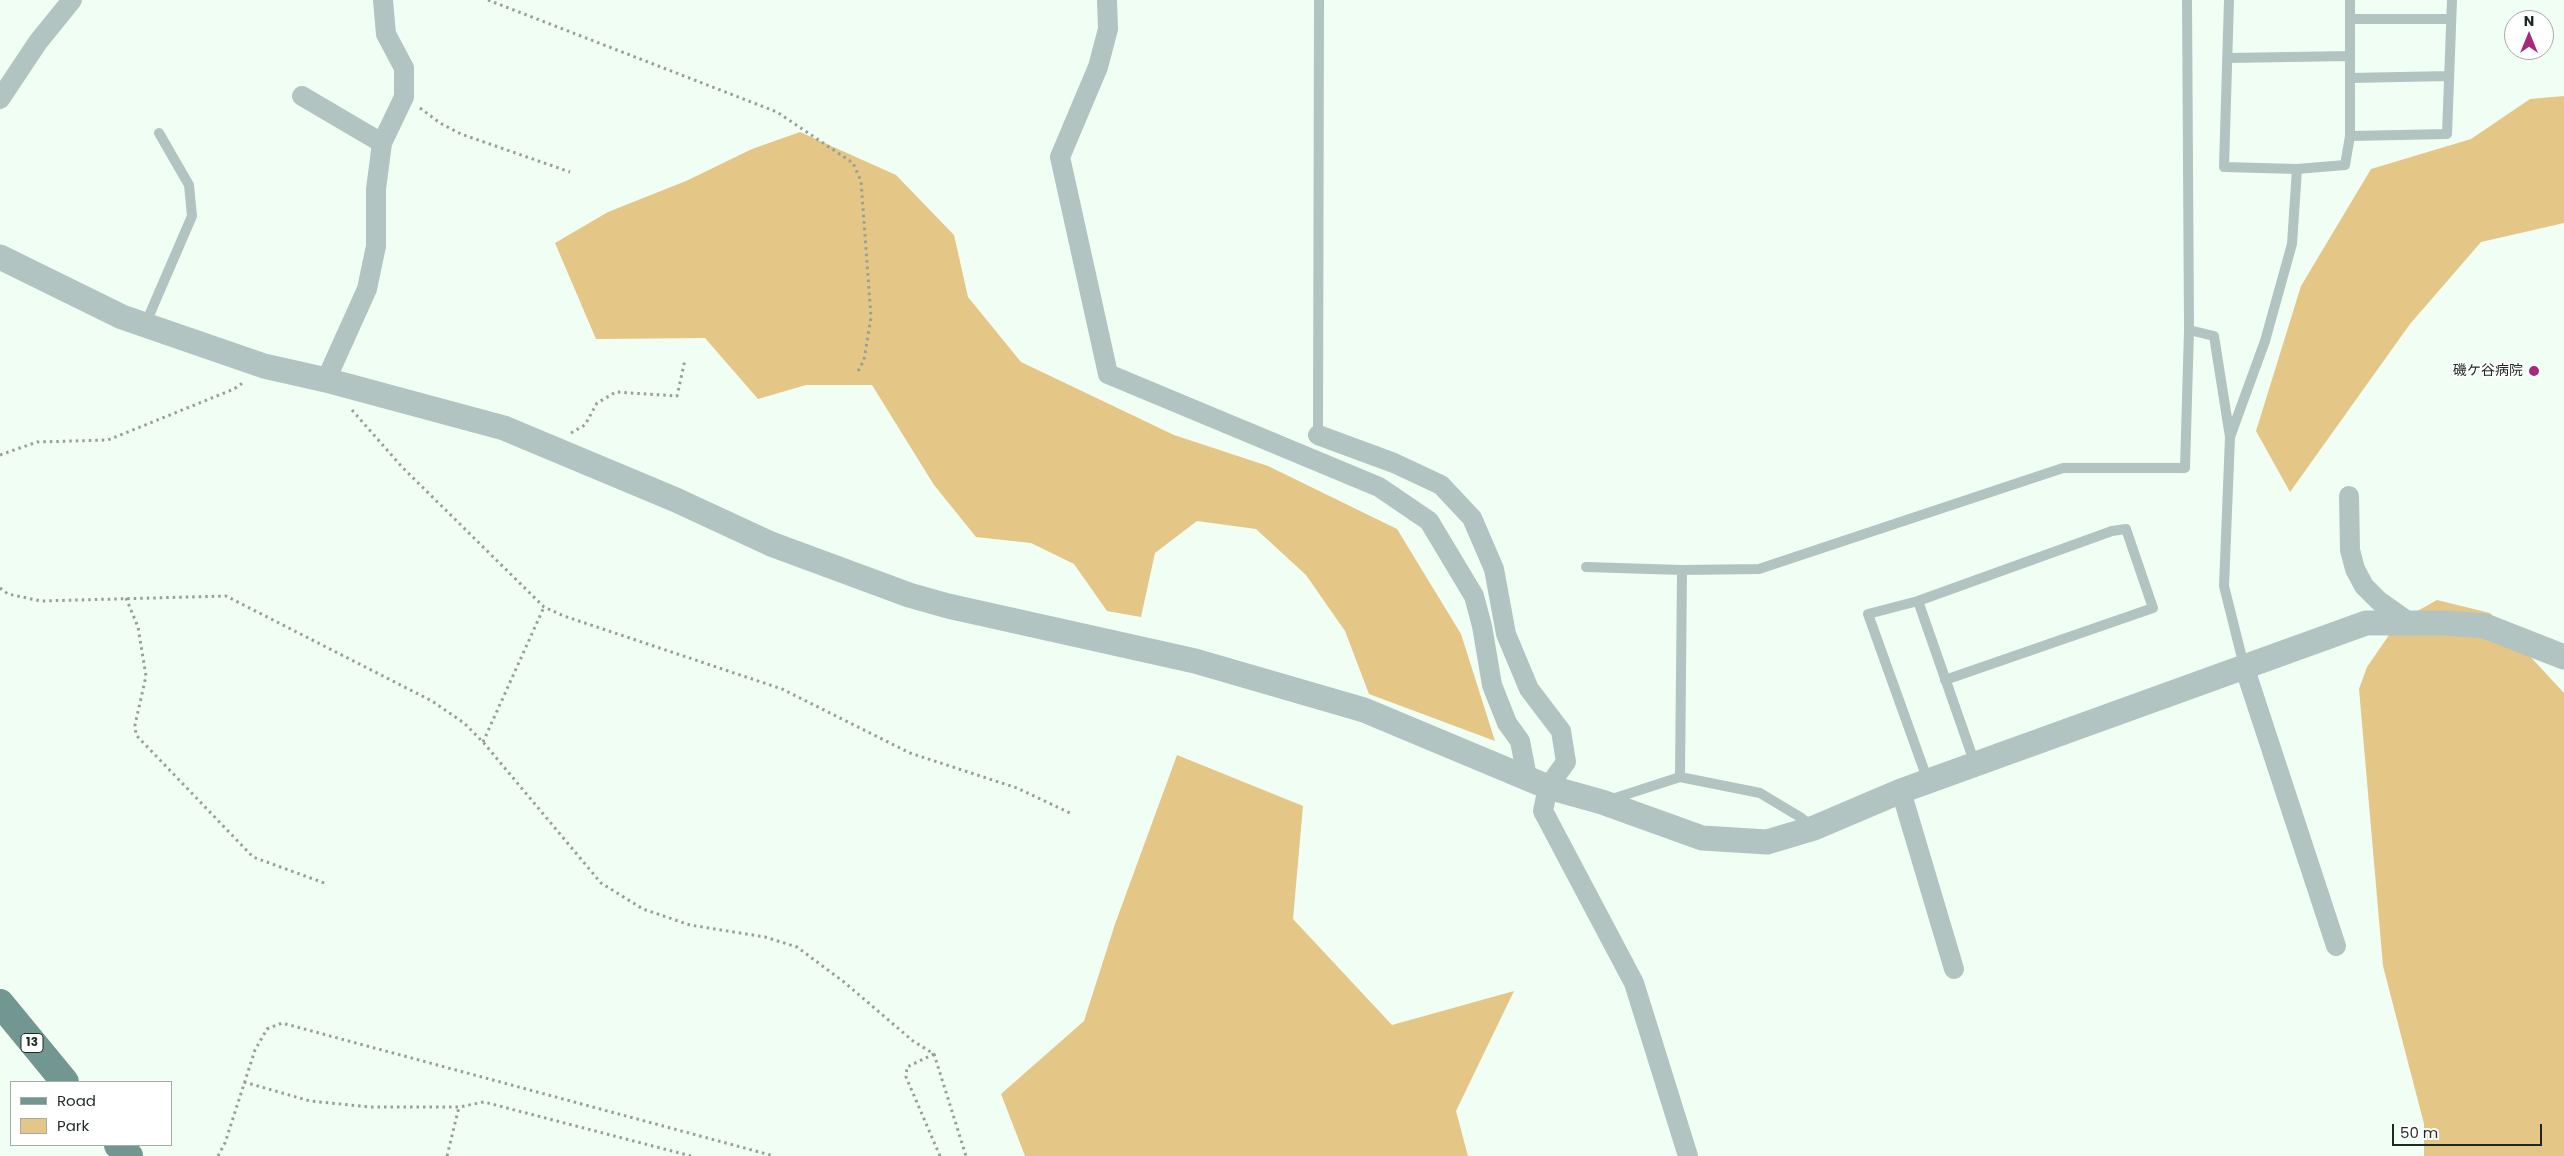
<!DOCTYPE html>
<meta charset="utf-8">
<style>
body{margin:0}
#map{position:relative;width:2564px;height:1156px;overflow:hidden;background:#f1fef4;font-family:Poppins,sans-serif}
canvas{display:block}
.legend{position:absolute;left:10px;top:1081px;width:162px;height:65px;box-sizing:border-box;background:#fff;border:1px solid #a5aaa6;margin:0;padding:6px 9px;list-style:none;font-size:15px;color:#1e2a21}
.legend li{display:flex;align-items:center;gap:10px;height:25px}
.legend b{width:25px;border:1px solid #a5aaa6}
.north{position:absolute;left:2504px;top:10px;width:50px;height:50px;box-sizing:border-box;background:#fff;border:1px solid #a5aaa6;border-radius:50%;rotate:0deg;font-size:14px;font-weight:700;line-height:20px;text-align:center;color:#1e2a21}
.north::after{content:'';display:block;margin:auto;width:18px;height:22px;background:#a6297b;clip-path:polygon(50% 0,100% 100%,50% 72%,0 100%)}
.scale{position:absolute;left:2392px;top:1124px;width:150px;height:22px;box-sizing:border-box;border:2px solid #1e2a21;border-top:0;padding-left:6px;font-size:15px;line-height:18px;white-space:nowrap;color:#1e2a21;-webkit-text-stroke:4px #fff;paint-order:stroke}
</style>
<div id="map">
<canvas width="2564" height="1156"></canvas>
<ul class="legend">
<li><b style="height:6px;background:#729691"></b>Road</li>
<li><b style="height:14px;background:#e4c686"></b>Park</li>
</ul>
<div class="north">N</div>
<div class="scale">50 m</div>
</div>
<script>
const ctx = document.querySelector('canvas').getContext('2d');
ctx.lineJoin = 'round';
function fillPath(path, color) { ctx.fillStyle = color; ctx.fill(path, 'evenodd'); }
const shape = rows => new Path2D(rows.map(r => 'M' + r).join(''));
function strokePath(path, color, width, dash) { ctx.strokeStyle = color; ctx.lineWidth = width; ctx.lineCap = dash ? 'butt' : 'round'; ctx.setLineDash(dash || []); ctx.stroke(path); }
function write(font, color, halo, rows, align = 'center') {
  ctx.font = font + ' Poppins,"Noto Sans JP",sans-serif'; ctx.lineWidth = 4; ctx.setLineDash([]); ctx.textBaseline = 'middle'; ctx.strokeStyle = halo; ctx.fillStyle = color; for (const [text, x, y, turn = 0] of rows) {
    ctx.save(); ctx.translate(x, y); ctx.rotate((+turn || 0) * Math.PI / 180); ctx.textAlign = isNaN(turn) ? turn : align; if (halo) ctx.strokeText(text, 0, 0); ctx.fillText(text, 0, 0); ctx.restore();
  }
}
const green = shape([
 [2564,96,2564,223,2481,242,2410,324,2290,492,2256,431,2301,286,2371,169,2471,139,2530,99],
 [800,132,896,175,954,235,968,297,1021,362,1174,435,1268,466,1397,529,1461,634,1495,741,1369,694,1345,631,1306,575,1256,529,1197,521,1155,553,1141,617,1107,611,1074,564,1031,543,976,537,934,485,872,385,806,385,758,399,705,338,596,339,555,243,608,212,686,181,752,149],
 [2437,600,2490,613,2564,693,2564,1156,2424,1156,2424,1124,2383,966,2359,689,2367,667,2398,622],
 [1177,755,1303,806,1293,919,1392,1025,1514,991,1456,1111,1468,1156,1025,1156,1001,1094,1084,1021,1115,924]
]);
const path = shape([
 [488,0,777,112,853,163,861,181,871,317,864,360,857,373],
 [420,108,440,123,461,134,570,172],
 [352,410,402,467,544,607,564,616,782,689,910,753,1017,788,1070,813],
 [571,433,585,425,597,403,616,392,677,396,685,360],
 [0,455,37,442,108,440,234,389,244,382],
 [0,588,8,594,41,601,226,596,432,701,464,723,483,742,601,883,643,909,690,925,765,937,797,947,844,982,913,1041,934,1054,966,1156],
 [126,598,138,627,146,676,135,725,136,735,253,857,327,884],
 [483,742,544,607],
 [934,1054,907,1067,906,1077,940,1156],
 [244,1082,310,1101,370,1107,459,1107,484,1102,691,1156],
 [218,1156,225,1143,255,1050,267,1029,282,1023,774,1156],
 [447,1156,459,1107]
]);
const service = shape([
 [2229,0,2224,167,2297,169,2292,244,2265,341,2230,437],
 [2350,0,2350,136],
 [2350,19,2451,19],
 [2228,58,2350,56],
 [2350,78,2449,76],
 [2297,169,2345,165,2350,136,2447,134,2452,0],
 [145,325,192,216,189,185,159,133],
 [2189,330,2214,336,2230,437,2224,586,2244,666],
 [1318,435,1319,0],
 [1586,567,1682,570,1759,569,2063,468,2185,468,2189,330,2187,0],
 [1918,601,2112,531,2126,529,2153,608,1945,680],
 [1680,777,1760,793,1800,817,1813,827],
 [1928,781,1868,614,1918,601,1975,764],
 [1609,800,1680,777,1682,570]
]);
const minor = shape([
 [1107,0,1108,29,1098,67,1060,157,1108,374,1379,487,1429,521,1474,596,1482,626,1492,685,1507,723,1520,741,1527,777],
 [302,96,382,143],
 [0,99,38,42,72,0],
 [326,380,367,289,376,246,376,189,382,143,404,97,404,68,386,34,383,0],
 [1318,435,1394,463,1441,485,1472,518,1494,569,1506,634,1529,689,1561,731,1566,762,1548,787,1543,811,1634,983,1688,1156],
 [2349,496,2350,550,2355,569,2364,586,2379,601,2410,623],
 [2244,666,2336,946],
 [1901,791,1954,969]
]);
const tertiary = shape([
 [0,257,122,317,264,366,326,380,504,428,676,500,771,544,909,595,948,606,1195,661,1364,710,1548,787,1602,802,1702,838,1767,842,1814,828,1901,791,2366,623,2446,623,2485,626,2564,657]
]);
const primary = shape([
 [0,1003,65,1082],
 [118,1145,129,1156]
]);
const markers = [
 [2534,371,6,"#a6297b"]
];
const shields = [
 [32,1043,22]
];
const shieldNames = [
 ["13",32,1043]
];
const poiNames = [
 ["磯ケ谷病院",2523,371]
];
fillPath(green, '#e4c686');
strokePath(path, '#94a197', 3, [2.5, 4]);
strokePath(service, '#b1c4c1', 10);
strokePath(minor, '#b1c4c1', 20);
strokePath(tertiary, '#b1c4c1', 25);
strokePath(primary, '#729691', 28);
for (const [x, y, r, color] of markers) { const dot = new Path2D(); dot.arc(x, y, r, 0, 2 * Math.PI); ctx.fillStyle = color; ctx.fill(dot); strokePath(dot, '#fff', 2); }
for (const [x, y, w] of shields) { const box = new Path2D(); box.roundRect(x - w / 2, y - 9.5, w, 19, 4); ctx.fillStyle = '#fff'; ctx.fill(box); strokePath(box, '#1e2a21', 1); }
write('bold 12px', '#1e2a21', null, shieldNames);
write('14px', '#1e2a21', '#fff', poiNames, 'right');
</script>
